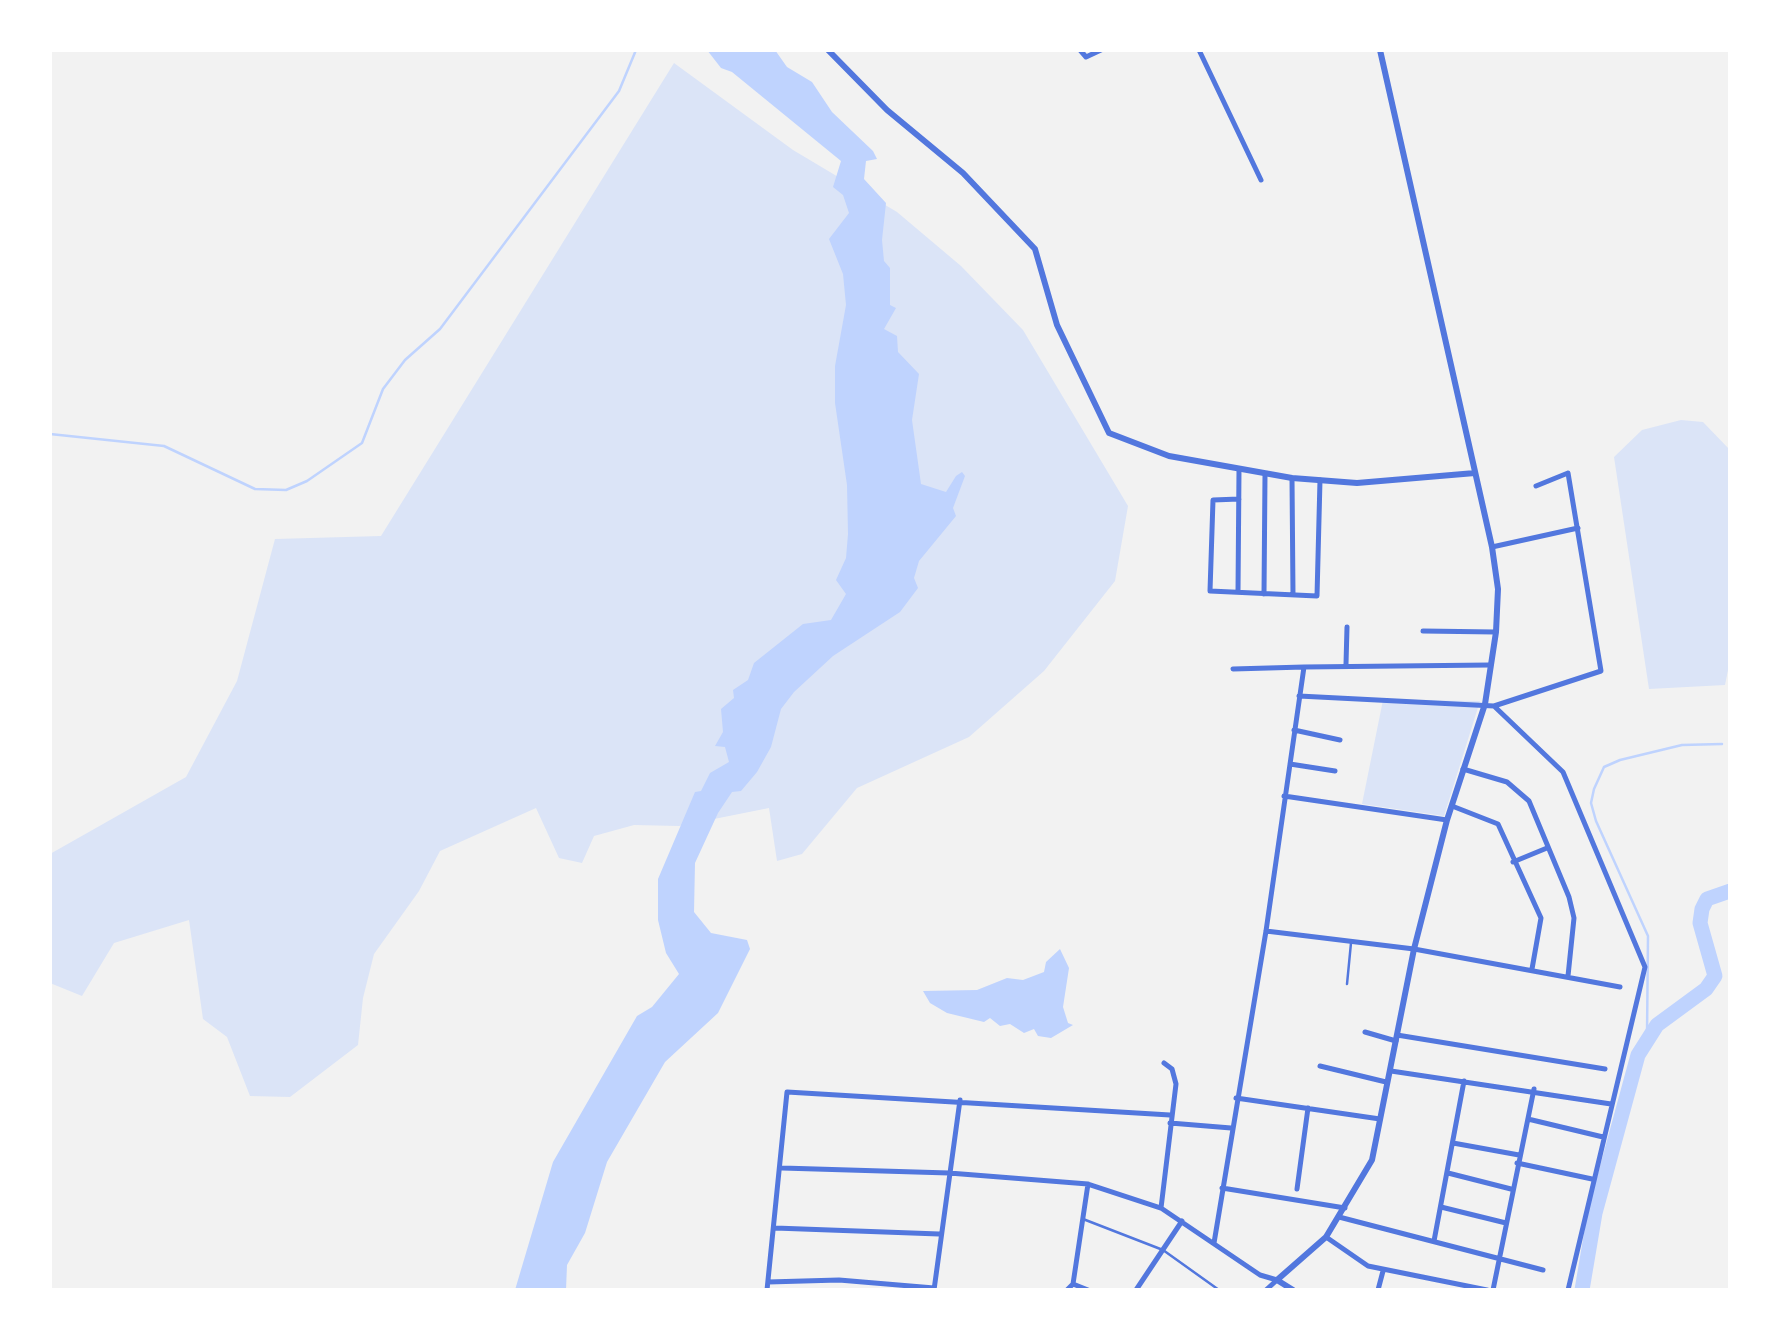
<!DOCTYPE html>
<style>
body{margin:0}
#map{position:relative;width:1780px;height:1340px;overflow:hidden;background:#f2f2f2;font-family:"Source Sans 3",sans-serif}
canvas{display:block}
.frame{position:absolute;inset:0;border:52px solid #fff;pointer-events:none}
</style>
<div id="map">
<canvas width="1780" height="1340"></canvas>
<div class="frame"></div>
</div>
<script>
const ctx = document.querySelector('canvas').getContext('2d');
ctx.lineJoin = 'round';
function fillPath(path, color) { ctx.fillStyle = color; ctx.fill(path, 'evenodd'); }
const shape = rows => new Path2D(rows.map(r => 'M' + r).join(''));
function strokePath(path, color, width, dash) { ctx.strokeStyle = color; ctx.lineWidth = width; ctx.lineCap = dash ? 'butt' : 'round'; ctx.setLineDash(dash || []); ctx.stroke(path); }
const green = shape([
 [674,63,793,150,897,212,961,266,1023,330,1128,506,1115,581,1044,671,969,737,857,788,802,854,777,861,769,808,679,826,634,825,594,836,582,863,559,858,536,808,440,851,419,891,374,954,363,998,358,1045,290,1097,250,1096,227,1037,203,1019,189,920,114,943,82,996,50,983,50,854,186,777,237,681,275,539,381,536],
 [1681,420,1703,422,1730,450,1730,660,1725,685,1649,689,1614,457,1642,430],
 [1383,700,1480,701,1444,816,1362,804]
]);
const water = shape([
 [707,50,775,50,787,67,812,82,832,112,873,151,877,159,866,161,864,179,886,203,882,240,884,261,890,268,890,305,896,308,884,329,897,336,898,352,919,374,912,420,921,484,946,492,956,476,962,472,965,476,953,508,956,516,919,561,914,578,918,588,900,612,833,656,794,692,781,709,771,747,757,772,741,791,732,792,718,813,695,863,694,912,711,933,747,940,750,949,718,1013,665,1062,607,1162,585,1233,567,1265,566,1290,515,1290,553,1162,637,1016,652,1007,679,974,666,953,658,920,658,879,695,792,701,791,710,773,729,762,725,747,715,746,723,732,721,709,734,698,733,690,748,680,754,663,803,624,831,620,846,594,836,580,846,558,848,534,847,485,835,403,835,366,846,305,843,274,829,239,849,213,843,195,833,187,841,161,732,72,721,68],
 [1060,949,1069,968,1063,1007,1068,1023,1073,1025,1051,1038,1038,1036,1034,1029,1024,1033,1010,1024,1000,1026,990,1018,984,1022,947,1013,930,1003,923,991,977,990,1007,978,1023,980,1044,972,1046,962]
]);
const stream = shape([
 [50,434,164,446,255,489,286,490,307,481,362,443,383,389,405,360,440,329,619,91,636,50],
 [1647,1035,1648,936,1596,821,1591,803,1594,789,1604,767,1620,760,1682,745,1722,744]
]);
const river = shape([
 [1582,1290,1595,1213,1638,1055,1657,1025,1706,989,1715,976,1700,923,1702,909,1707,899,1730,891]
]);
const service = shape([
 [1347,984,1351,943],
 [1083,1219,1163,1250,1219,1290]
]);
const minor = shape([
 [1080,50,1086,57,1101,50],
 [1199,50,1261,180],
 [1292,478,1293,595],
 [1239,499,1213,500,1210,591,1317,596,1320,480],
 [1492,547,1578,528],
 [1238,592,1239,470],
 [1264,594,1265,475],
 [1423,631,1495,632],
 [1346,664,1347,627],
 [1233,669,1304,667],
 [1299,696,1494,706,1563,772,1645,967,1568,1290],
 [1494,706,1601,671,1568,473,1536,486],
 [1294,730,1340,740],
 [1290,764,1335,771],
 [1463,769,1507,782,1529,801,1569,897,1574,918,1568,976],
 [1284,796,1447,820],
 [1452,806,1498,824,1541,918,1532,969],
 [1513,862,1547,848],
 [1266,931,1414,949,1620,987],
 [1365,1032,1396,1041],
 [1397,1035,1605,1069],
 [1320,1066,1386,1082],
 [1391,1071,1611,1104],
 [1236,1098,1380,1119],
 [1528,1119,1603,1137],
 [1170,1123,1231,1128],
 [1453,1143,1519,1155],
 [1517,1163,1592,1179],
 [782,1168,949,1173,1088,1184,1161,1208,1260,1275,1277,1280],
 [1448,1173,1511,1189],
 [1222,1188,1345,1208],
 [1297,1189,1308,1108],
 [1441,1207,1506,1223],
 [1161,1208,1176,1084,1172,1069,1164,1063],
 [1339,1217,1543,1270],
 [775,1228,939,1234],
 [1326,1237,1368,1266,1487,1290],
 [1434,1241,1464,1081],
 [1214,1243,1266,931,1304,667,1490,665],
 [768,1282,839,1280,934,1288],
 [1073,1284,1088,1290],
 [767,1290,787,1092,1170,1115],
 [934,1290,960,1100],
 [1067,1290,1073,1284,1088,1184],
 [1136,1290,1182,1221],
 [1266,1290,1277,1280],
 [1378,1290,1383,1271],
 [1493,1290,1534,1089]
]);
const tertiary = shape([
 [828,50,887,110,963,173,1035,249,1057,325,1109,433,1169,456,1292,478,1357,483,1475,473],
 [1293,1290,1277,1280,1326,1237,1372,1160,1414,949,1447,820,1485,704,1496,632,1498,589,1492,547,1380,50]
]);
fillPath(green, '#dbe4f7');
fillPath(water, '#bfd3fe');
strokePath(stream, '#bfd3fe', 2.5);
strokePath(river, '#bfd3fe', 15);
strokePath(service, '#5277de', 2.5);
strokePath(minor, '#5277de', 5);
strokePath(tertiary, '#5277de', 6);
</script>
